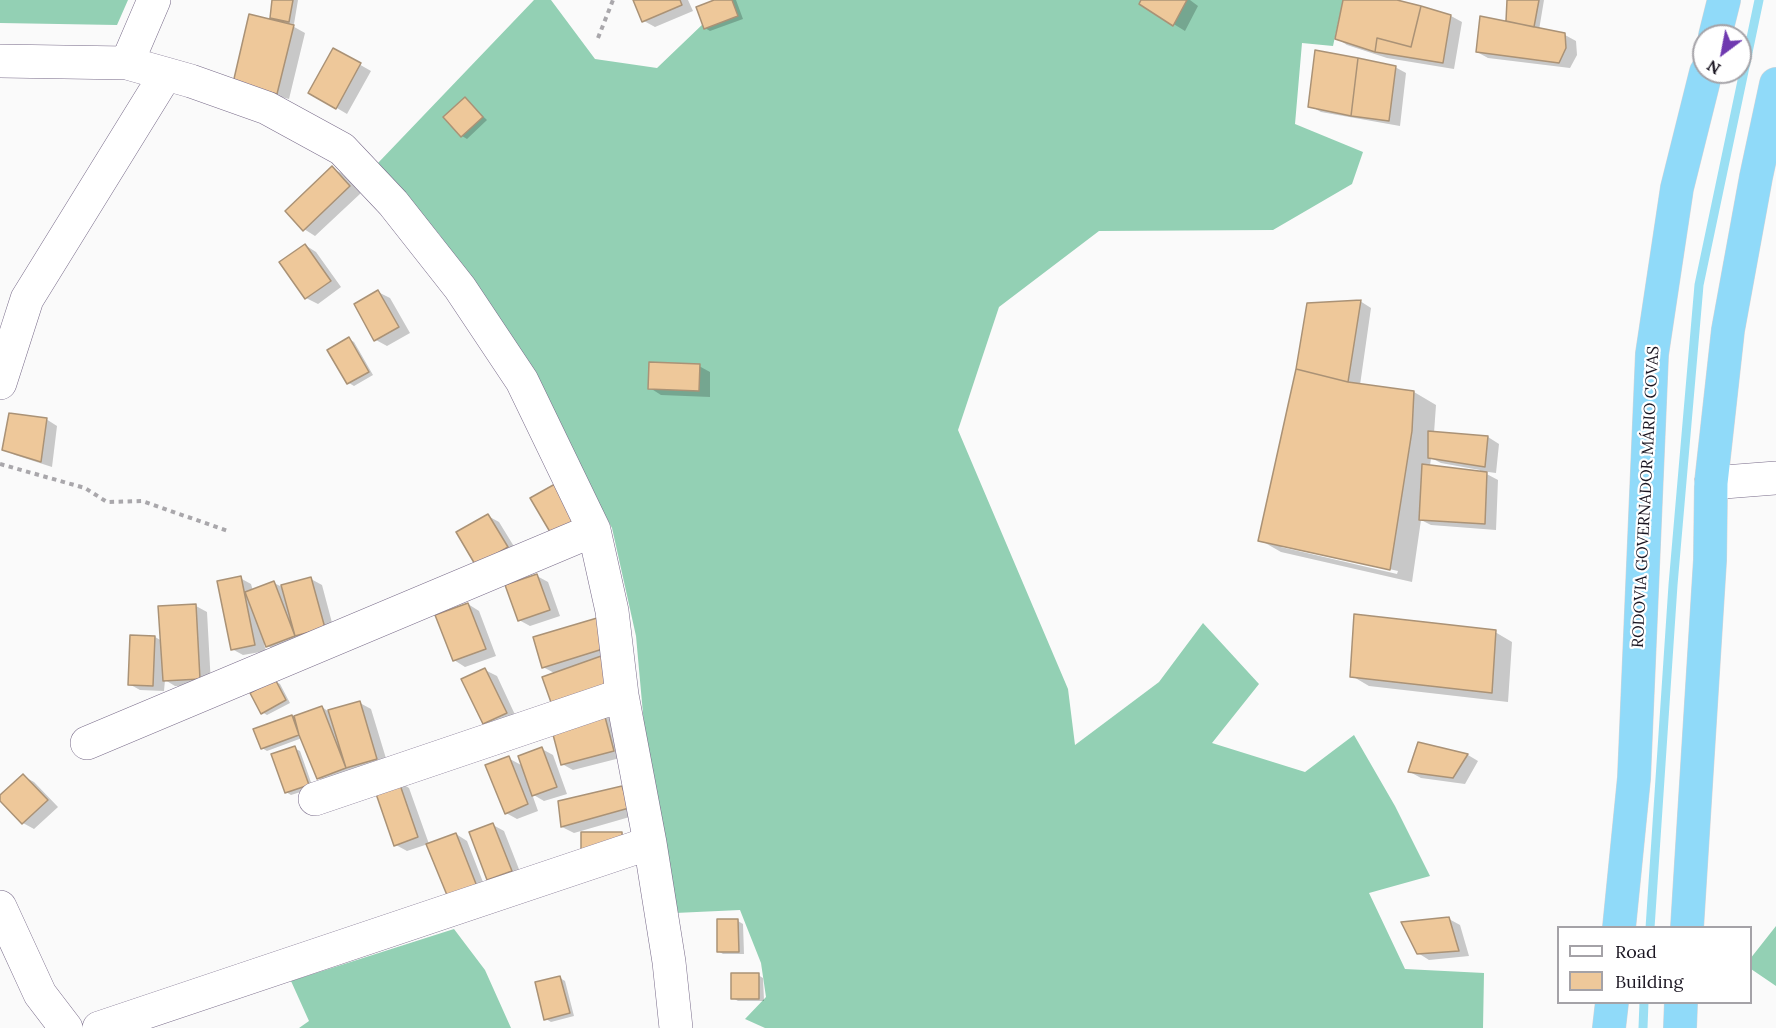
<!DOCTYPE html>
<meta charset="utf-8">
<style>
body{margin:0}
#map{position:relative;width:1776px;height:1028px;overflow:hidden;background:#fafafa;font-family:Lora,serif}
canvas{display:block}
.legend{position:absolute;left:1557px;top:926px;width:195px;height:78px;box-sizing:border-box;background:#fff;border:2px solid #a4a2a7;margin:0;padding:8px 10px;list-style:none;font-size:18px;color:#1b1622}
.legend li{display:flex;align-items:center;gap:12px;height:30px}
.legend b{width:30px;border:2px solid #a4a2a7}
.north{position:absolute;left:1692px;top:24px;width:60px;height:60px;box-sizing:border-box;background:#fff;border:2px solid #a4a2a7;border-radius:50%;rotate:212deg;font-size:16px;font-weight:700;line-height:24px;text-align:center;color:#1b1622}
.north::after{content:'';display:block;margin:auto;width:21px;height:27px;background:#6f39b0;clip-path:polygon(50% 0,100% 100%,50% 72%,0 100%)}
</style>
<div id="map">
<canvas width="1776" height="1028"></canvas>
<ul class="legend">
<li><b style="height:8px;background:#fff"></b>Road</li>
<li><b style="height:16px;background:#eec89a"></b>Building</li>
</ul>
<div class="north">N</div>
</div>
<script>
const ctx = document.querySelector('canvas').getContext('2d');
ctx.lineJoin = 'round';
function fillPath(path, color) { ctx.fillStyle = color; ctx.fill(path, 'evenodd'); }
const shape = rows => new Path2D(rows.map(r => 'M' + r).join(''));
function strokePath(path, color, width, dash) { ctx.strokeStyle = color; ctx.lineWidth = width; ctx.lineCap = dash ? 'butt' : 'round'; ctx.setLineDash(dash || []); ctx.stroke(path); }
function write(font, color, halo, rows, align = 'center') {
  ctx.font = font + ' Lora,serif'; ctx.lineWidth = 4.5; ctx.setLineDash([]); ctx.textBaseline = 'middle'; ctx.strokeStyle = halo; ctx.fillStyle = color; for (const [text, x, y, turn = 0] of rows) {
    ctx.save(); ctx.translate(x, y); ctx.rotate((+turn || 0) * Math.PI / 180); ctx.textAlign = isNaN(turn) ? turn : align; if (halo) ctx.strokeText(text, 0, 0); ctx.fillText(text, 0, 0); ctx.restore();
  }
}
const forest = shape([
 [0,0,128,0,117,25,0,23],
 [534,0,551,0,595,59,657,68,728,0,1343,0,1333,46,1302,43,1295,124,1363,152,1352,184,1273,230,1099,231,999,307,958,430,1068,689,1075,745,1159,682,1203,623,1259,684,1212,743,1305,772,1354,735,1395,806,1430,876,1369,893,1405,969,1484,973,1483,1028,765,1028,745,1019,766,997,761,963,740,910,675,913,646,747,636,636,612,528,526,366,439,234,378,163],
 [1776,926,1776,986,1751,969,1750,959],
 [454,929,485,970,511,1028,299,1028,309,1021,291,981]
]);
const shadow = shape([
 [274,0,298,0,294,24,287,23,305,33,289,99,246,88,279,22,271,17],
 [634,0,688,0,693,11,655,27,644,21],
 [718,0,736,0,743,19,710,31,705,28],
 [1142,0,1190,0,1198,6,1185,31,1141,4],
 [1345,0,1388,0,1451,16,1462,22,1454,69,1387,58,1347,45,1336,38],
 [1508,0,1544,0,1539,30,1565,35,1576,41,1577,55,1570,68,1488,58,1477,52,1514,24,1508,20],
 [334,50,371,71,347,114,310,92],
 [1395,67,1406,73,1400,126,1321,112,1310,106],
 [465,99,487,120,467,139,462,136],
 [332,168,343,174,361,193,315,236,304,229],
 [305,245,316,252,341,287,318,304,306,298],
 [378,292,390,298,410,333,387,346,376,340],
 [1360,301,1371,308,1360,385,1414,392,1436,405,1434,433,1488,437,1499,444,1496,473,1481,471,1498,480,1496,530,1431,525,1421,520,1412,582,1281,552,1260,540],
 [1431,458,1441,463,1480,470,1479,473,1430,466],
 [1281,544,1398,571,1397,574,1281,547],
 [349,339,354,342,373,375,354,386,349,383],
 [699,366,710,372,710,397,661,395,650,388],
 [46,419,57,426,52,467,15,455,3,449],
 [488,516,499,522,518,553,488,571],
 [537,576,548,582,560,616,530,626,519,620],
 [240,578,251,584,253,591,274,583,282,587,311,579,322,585,335,634,279,652,264,644,266,651,243,655,232,649],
 [468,604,479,611,496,656,465,667,454,660],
 [196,606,207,612,211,685,175,686,165,680,164,691,140,690,129,684,155,637,162,641],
 [597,620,626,692,556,674,543,667],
 [1495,632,1512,642,1508,702,1369,686,1352,676],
 [485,670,497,676,517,719,496,729,484,723],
 [275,681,280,684,290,703,267,715,262,712],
 [360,703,371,709,388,765,330,784,319,778,302,738,267,751,262,748,292,717,294,718,322,707,329,712],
 [604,715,615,721,624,757,573,770,562,764],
 [1419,743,1468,755,1478,761,1465,784,1421,778,1410,772],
 [294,748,300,751,313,788,291,795,286,792],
 [542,749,553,755,567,794,544,801,532,794,538,811,517,819,506,813,508,758,523,766],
 [23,776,34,782,58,807,34,829,23,823,0,799],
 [398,781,409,788,429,844,456,834,467,841,488,895,428,844,407,851,396,845],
 [622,787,633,794,640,814,574,833,562,827],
 [493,825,504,831,522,877,500,885,489,879],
 [1449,919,1460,925,1469,956,1429,960,1418,953],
 [738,921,743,924,744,954,723,954,718,951],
 [758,975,763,978,764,1001,738,1001,733,998],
 [560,978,565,981,574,1016,551,1022,546,1019]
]);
const stream = shape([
 [1650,928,1673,585,1699,285,1759,0],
 [1643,1028,1644,1002]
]);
const building = shape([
 [272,0,293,0,289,22,270,18,272,0],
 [633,0,680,0,682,5,642,22,633,0],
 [714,0,732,0,738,16,704,29,696,7,714,0],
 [1141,0,1187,0,1173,26,1139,4,1141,0],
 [1343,0,1397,0,1421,6,1411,47,1377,38,1375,52,1335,39,1343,0],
 [1507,0,1539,0,1534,27,1506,21,1507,0],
 [1421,6,1451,15,1443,63,1375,52,1377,38,1411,47,1421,6],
 [249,14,294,25,277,94,233,83,249,14],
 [1480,16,1565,33,1566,48,1559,63,1476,52,1480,16],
 [333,48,361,63,336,109,308,93,333,48],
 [1315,50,1358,58,1351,116,1308,107,1315,50],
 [1358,58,1396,66,1389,121,1351,116,1358,58],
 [465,97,483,117,461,137,443,117,465,97],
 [332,166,350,186,303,231,285,211,332,166],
 [305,244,331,281,305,299,279,262,305,244],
 [378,290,399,327,374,341,354,304,378,290],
 [1361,300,1348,382,1296,369,1307,303,1361,300],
 [349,337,369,372,347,384,327,350,349,337],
 [649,362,700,364,699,391,648,389,649,362],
 [1296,369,1348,382,1414,391,1412,431,1390,570,1258,541,1296,369],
 [9,413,47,418,41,462,2,450,9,413],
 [1428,431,1488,436,1485,467,1428,458,1428,431],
 [1422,464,1487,472,1485,524,1419,520,1422,464],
 [555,484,578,523,553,537,530,498,555,484],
 [488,514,508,547,476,566,456,532,488,514],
 [537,574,550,610,518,621,505,585,537,574],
 [241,576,255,645,231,650,217,581,241,576],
 [311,577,325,628,295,636,281,585,311,577],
 [274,581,295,636,266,647,245,592,274,581],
 [468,603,486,649,453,661,435,615,468,603],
 [196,604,200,679,163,681,158,606,196,604],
 [1354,614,1496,630,1492,693,1350,677,1354,614],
 [597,618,606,648,542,668,533,637,597,618],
 [130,635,155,636,153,686,128,685,130,635],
 [604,655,615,686,553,708,542,677,604,655],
 [485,668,507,713,483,724,461,679,485,668],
 [275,679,286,700,261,714,250,693,275,679],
 [360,701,377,759,346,768,328,710,360,701],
 [322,706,346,768,317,779,299,735,294,716,322,706],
 [604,713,614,751,561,765,551,727,604,713],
 [292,715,299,735,261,749,253,729,292,715],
 [1418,742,1468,754,1453,778,1408,772,1418,742],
 [295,746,309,785,285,793,271,754,295,746],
 [542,747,557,787,532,796,518,756,542,747],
 [509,756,528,804,505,814,485,765,509,756],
 [23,774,48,800,22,824,0,801,0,795,23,774],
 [398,779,418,837,394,846,374,788,398,779],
 [622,786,629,808,561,827,558,801,622,786],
 [493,823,512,871,487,880,469,832,493,823],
 [581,832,622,832,623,850,581,850,581,832],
 [456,833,478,889,449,900,426,844,456,833],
 [1449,917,1459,951,1417,954,1401,922,1449,917],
 [717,919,738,919,739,952,717,952,717,919],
 [731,973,759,973,759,999,731,999,731,973],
 [560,976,570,1013,544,1020,535,982,560,976]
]);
const path = shape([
 [598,38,613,0],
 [0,464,85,488,107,502,142,501,228,531]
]);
const minor = shape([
 [0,61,127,63,191,81,267,108,342,149,393,203,460,288,522,381,594,530,612,611,622,695,650,843,669,962,676,1028],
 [127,63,154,0],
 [0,383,27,299,166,74],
 [1711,483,1776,478],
 [87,743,594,530],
 [315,799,622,695],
 [0,907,40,994,66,1028],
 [99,1028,650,843]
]);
const highway = shape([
 [1715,36,1724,0],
 [1619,928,1634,778,1652,354,1677,188,1706,72],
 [1687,928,1710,560,1711,483,1728,330,1756,177,1776,84],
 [1609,1028,1612,1002],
 [1680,1028,1681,1002]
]);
const streetNames = [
 ["RODOVIA GOVERNADOR MÁRIO COVAS",1646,497,-87]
];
fillPath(forest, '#93d0b4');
fillPath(shadow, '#0003');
strokePath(stream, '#9adff3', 9);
fillPath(building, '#eec89a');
strokePath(building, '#aa9276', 1.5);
strokePath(minor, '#786b89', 34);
strokePath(highway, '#d6d5d7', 34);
strokePath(path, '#a9a7ab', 4, [4.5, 4.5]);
strokePath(minor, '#fff', 33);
strokePath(highway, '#90daf9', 33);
write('16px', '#1b1622', '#fff', streetNames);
</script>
